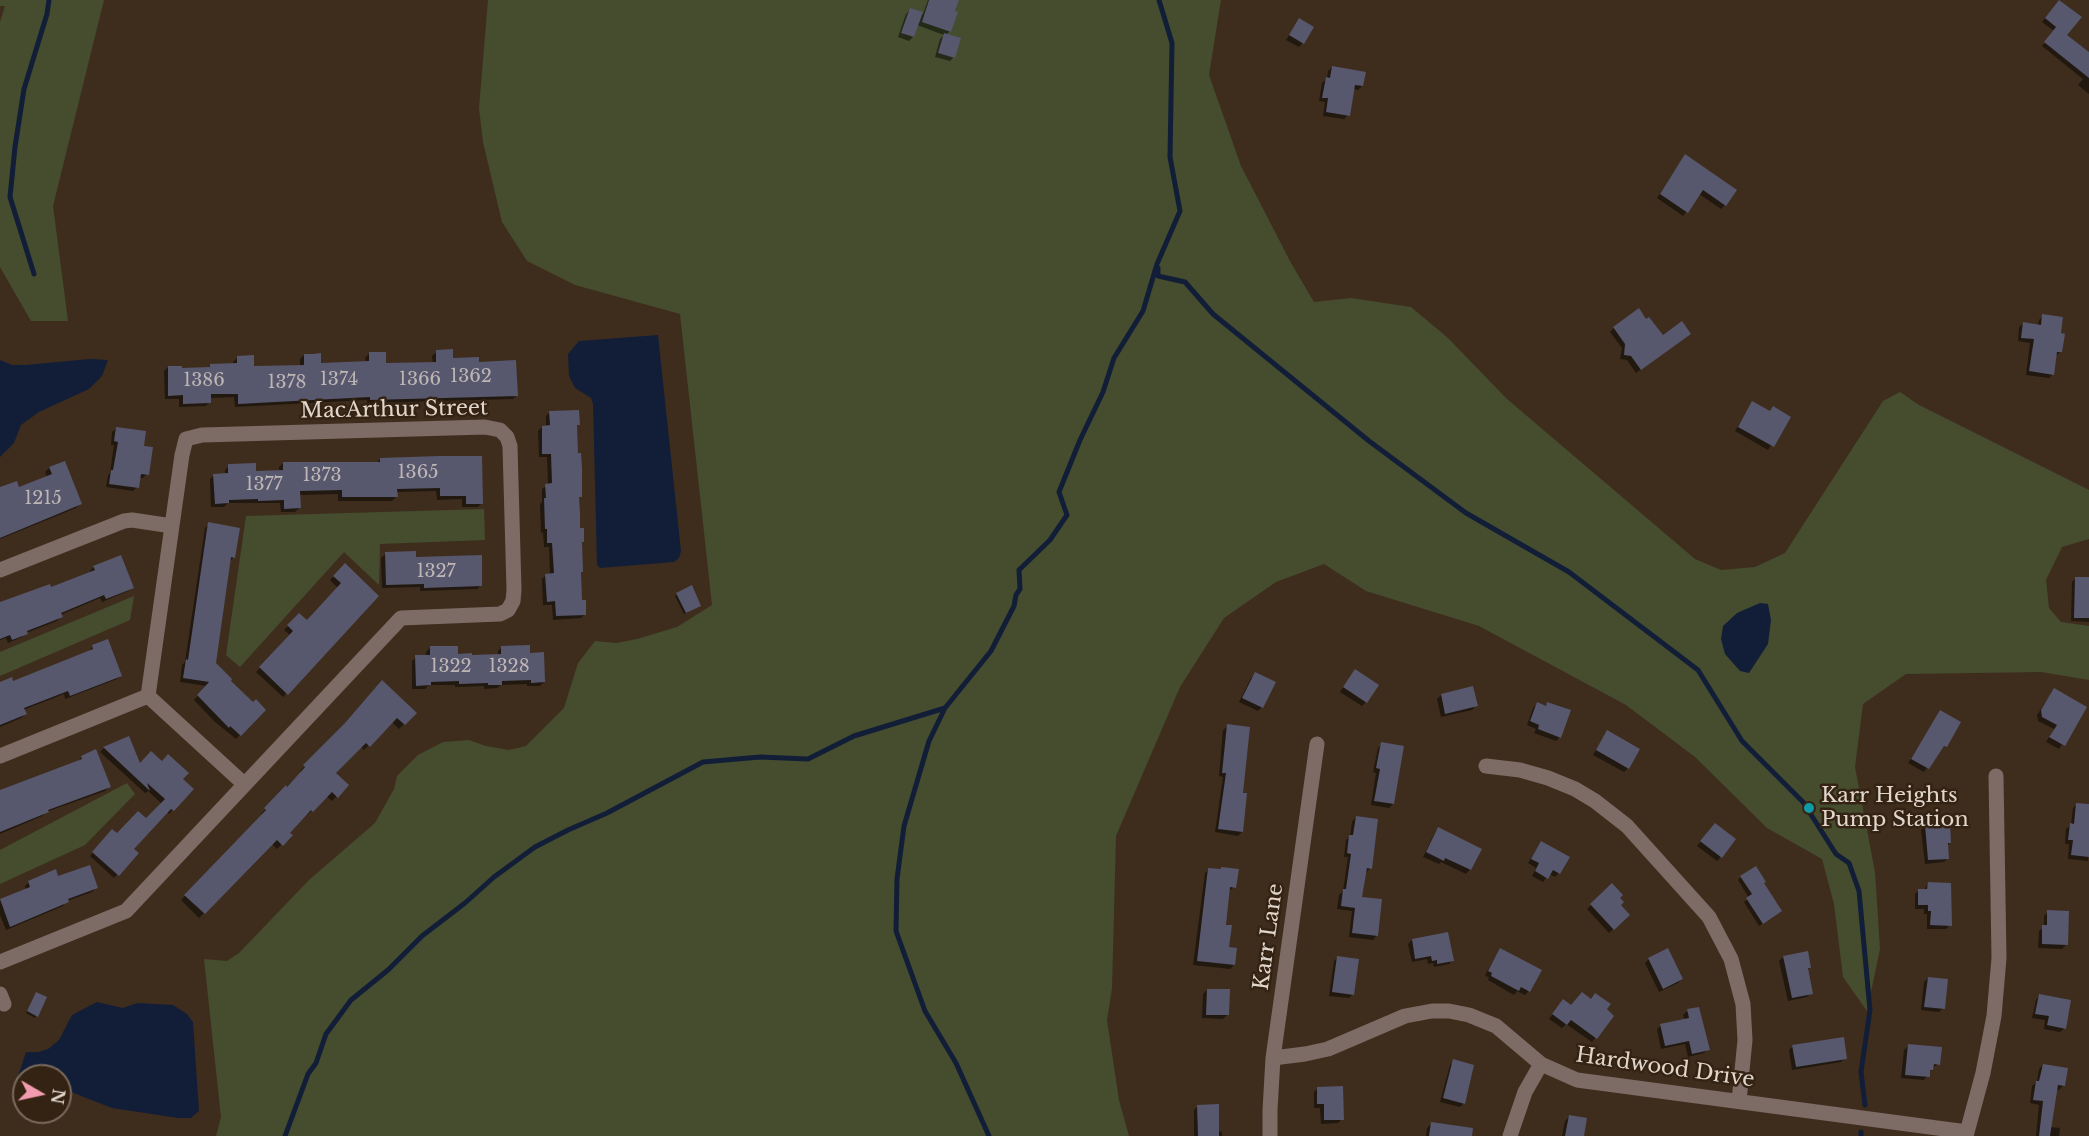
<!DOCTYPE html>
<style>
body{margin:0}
#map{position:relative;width:2089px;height:1136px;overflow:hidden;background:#3e2d1d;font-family:"Libre Baskerville",serif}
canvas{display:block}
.north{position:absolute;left:12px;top:1064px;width:60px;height:60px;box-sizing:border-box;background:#342313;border:2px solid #796b5d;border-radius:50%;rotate:99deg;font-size:16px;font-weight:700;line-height:24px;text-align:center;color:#e1d6cc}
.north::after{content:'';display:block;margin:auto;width:21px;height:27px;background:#f29aae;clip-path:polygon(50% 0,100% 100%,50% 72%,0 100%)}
</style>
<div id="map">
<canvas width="2089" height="1136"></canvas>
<div class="north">N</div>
</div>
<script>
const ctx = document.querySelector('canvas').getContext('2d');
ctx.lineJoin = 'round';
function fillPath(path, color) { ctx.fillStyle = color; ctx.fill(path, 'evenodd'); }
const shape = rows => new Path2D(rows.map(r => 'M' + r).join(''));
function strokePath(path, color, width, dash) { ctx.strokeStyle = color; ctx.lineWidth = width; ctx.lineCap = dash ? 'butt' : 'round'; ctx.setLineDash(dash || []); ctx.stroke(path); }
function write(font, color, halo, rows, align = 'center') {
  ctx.font = font + ' "Libre Baskerville",serif'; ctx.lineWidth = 5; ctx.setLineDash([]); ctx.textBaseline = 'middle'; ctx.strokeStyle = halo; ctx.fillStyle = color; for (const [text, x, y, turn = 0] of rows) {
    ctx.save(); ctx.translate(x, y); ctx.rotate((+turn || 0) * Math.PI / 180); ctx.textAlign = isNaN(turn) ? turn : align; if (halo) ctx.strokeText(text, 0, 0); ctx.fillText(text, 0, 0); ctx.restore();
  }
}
const green = shape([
 [0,0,104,0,53,206,68,321,31,321,0,267,0,22,5,6,0,6],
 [488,0,1221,0,1209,75,1241,166,1291,263,1314,302,1351,298,1411,307,1448,338,1507,399,1695,559,1721,570,1755,567,1785,553,1883,401,1900,392,1919,405,2089,490,2089,539,2062,547,2046,580,2049,608,2061,622,2089,626,2089,680,2041,672,1906,674,1863,704,1855,767,1875,872,1880,949,1867,1011,1843,977,1834,904,1822,859,1767,828,1695,757,1626,705,1479,626,1366,591,1324,564,1276,582,1224,618,1180,687,1116,836,1112,988,1107,1020,1119,1100,1129,1136,216,1136,221,1117,204,959,227,961,239,953,309,880,375,823,394,789,397,776,418,755,443,742,469,740,486,746,509,750,526,746,564,708,578,663,595,641,616,643,637,639,677,627,712,605,680,314,575,285,527,261,502,222,483,142,479,108],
 [484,509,485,540,380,544,379,585,344,552,240,667,226,655,246,516],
 [134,596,130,620,0,676,0,652],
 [127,783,135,794,85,845,0,884,0,850]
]);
const water = shape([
 [658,335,681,551,679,558,674,562,600,568,597,565,593,404,591,398,575,388,569,376,568,354,579,341],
 [90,359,108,360,102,376,89,389,39,412,21,425,14,443,0,457,0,360,12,365,25,365],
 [1760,603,1768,604,1771,620,1768,644,1749,673,1740,671,1725,654,1721,639,1723,626,1737,613],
 [97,1002,123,1008,137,1003,173,1005,187,1014,193,1022,199,1111,191,1118,178,1118,112,1108,71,1092,60,1090,60,1076,24,1076,24,1098,21,1104,13,1092,26,1052,38,1052,48,1049,59,1040,72,1015]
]);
const shadow = shape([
 [928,0,957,0,950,31,946,35,954,57,950,61,935,57,940,39,944,35,917,25,913,37,909,41,898,37,906,14,910,10,923,14],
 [2056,5,2065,35,2089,61,2089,94,2078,85,2083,79,2042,46,2054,31,2042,22],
 [1299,20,1303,43,1299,47,1286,40],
 [1332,67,1362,86,1358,90,1353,89,1348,115,1344,119,1323,116,1325,102,1319,101,1322,83,1327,79,1328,71],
 [1682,160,1725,205,1721,209,1699,194,1683,216,1657,198],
 [2043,316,2060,334,2060,352,2056,356,2053,374,2049,378,2026,375,2030,343,2018,341,2019,327,2024,323,2038,326,2039,320],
 [1646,321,1662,337,1685,338,1636,373,1627,360,1620,359,1622,348,1610,332,1614,328],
 [437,352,452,359,478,363,517,395,513,399,367,403,367,400,235,407,234,397,209,398,210,402,206,406,179,407,179,399,165,399,164,371,168,367,181,370,207,369,211,365,233,365,233,362,237,358,253,368,300,366,300,359,304,355,319,365,366,362,365,358,369,354,385,364,433,363,432,356],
 [1753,403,1769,412,1789,417,1768,450,1735,431],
 [550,412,575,427,580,496,578,499,579,529,583,542,581,544,582,571,579,574,581,602,585,614,581,618,553,620,552,605,543,605,542,579,546,575,550,575,549,547,544,547,543,532,541,533,540,504,542,502,542,489,548,485,547,457,539,457,538,431,542,427,546,427,546,416],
 [117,428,142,447,147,474,143,478,139,478,137,487,133,491,106,487,108,475,110,473,114,445,111,445,112,432],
 [480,458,482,503,478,507,462,507,462,499,437,500,436,491,396,492,396,497,392,501,338,501,338,494,299,495,299,508,295,512,281,512,280,503,228,503,224,507,211,507,210,479,214,475,225,475,225,470,229,466,255,473,279,472,279,467,283,463,376,464,380,459],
 [64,463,80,504,76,508,0,539,0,490,19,489,47,477,45,472,49,468],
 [209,524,234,557,230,561,215,664,229,681,253,704,264,710,236,739,214,721,194,700,207,686,180,682,182,665,185,662,205,528],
 [386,554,415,559,481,585,477,589,420,591,420,587,382,588,381,558],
 [345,565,377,596,283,697,256,672,290,635,284,630,295,619,307,622,338,588,330,580],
 [94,567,132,587,128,591,102,602,100,598,60,615,61,617,57,621,26,633,22,637,8,643,6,638,0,640,0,603,50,589,91,573,90,571],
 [2076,578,2089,579,2089,622,2071,621,2072,582],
 [677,594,698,607,684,614,675,596],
 [93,646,121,675,117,679,65,699,64,694,23,710,25,714,21,718,0,727,0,684,12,683,89,652],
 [502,647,528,654,544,682,540,686,527,686,527,684,501,685,497,688,484,689,484,686,455,687,455,685,429,685,425,689,412,689,412,661,416,657,426,657,426,652,430,648,471,657,498,656,498,651],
 [1355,671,1366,702,1362,706,1340,692],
 [1255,674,1262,707,1258,711,1239,702,1251,678],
 [2054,690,2085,708,2059,749,2046,742,2054,729,2038,721,2037,715],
 [1441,695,1476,706,1472,710,1441,717,1437,699],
 [1548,703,1560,737,1556,741,1534,733,1536,729,1527,725,1533,708,1537,704,1544,707],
 [1941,711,1945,746,1940,749,1924,772,1908,763],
 [415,713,399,729,392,722,364,750,361,747,334,773,347,785,332,801,326,796,307,815,306,814,288,833,291,835,277,849,271,843,199,918,181,900,262,815,261,814,301,772,300,771,340,730],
 [1228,726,1241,794,1242,832,1238,836,1215,832,1223,777,1219,776,1223,730],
 [1607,732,1628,768,1624,772,1593,755],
 [129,738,139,766,181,779,192,789,169,814,167,812,132,849,137,853,114,878,90,856,112,831,117,835,146,820,162,804,148,791,145,793,100,752,104,748],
 [1382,744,1393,804,1389,808,1371,805,1376,773,1373,772,1378,748],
 [82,757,110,786,105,791,46,812,42,816,0,834,0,792,77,762],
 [2077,804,2089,806,2088,861,2068,859,2069,844,2065,844,2066,829,2071,825,2073,808],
 [1356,817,1370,868,1366,873,1360,898,1377,935,1373,940,1349,937,1352,911,1337,909,1339,895,1343,891,1348,857,1344,857,1346,840,1350,836,1352,822],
 [1925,826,1950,843,1947,846,1948,858,1944,862,1925,864,1921,830],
 [1439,828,1470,869,1466,874,1441,862,1439,864,1423,857,1435,832],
 [1711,829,1721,857,1717,861,1697,846],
 [1541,843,1559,873,1555,877,1549,874,1543,882,1532,876,1536,868,1528,863],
 [1209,869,1235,887,1228,891,1224,926,1228,949,1234,965,1230,969,1193,965,1205,873],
 [58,877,96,888,92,892,67,901,63,906,6,930,0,915,0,900,26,890,25,886,29,882],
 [1741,877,1762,883,1777,914,1759,926,1744,902,1749,898,1738,880],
 [1928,884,1950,925,1946,929,1927,929,1927,914,1924,914,1924,909,1915,909,1915,894,1919,890,1924,890],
 [1612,886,1618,898,1619,905,1628,915,1609,933,1587,909],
 [2048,912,2066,945,2062,949,2038,948,2039,931,2044,927,2044,916],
 [1412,940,1453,960,1449,964,1434,967,1433,963,1428,964,1427,959,1412,962,1408,944],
 [1500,950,1529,991,1525,995,1517,991,1514,995,1488,980,1489,978,1485,975],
 [1338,957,1353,994,1349,998,1329,996,1334,961],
 [1783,957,1810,967,1807,970,1811,993,1807,997,1788,1001,1779,961],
 [1649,959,1682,979,1678,983,1659,992,1645,963],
 [1928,978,1943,1008,1939,1012,1921,1010,1924,982],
 [1207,990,1227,1015,1223,1019,1202,1018,1203,994],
 [35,995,36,1016,35,1018,26,1013],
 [2040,995,2065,1028,2060,1032,2044,1029,2045,1020,2032,1018,2036,1000],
 [1559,1005,1605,1010,1612,1016,1592,1042,1566,1024,1562,1028,1549,1019],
 [1687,1011,1708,1049,1704,1053,1688,1057,1685,1044,1661,1049,1657,1029,1661,1025,1685,1020,1683,1015],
 [1793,1046,1845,1058,1841,1062,1792,1070,1789,1050],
 [1908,1046,1938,1064,1932,1068,1924,1080,1901,1078,1904,1050],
 [1454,1061,1464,1103,1460,1107,1440,1102,1450,1065],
 [2043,1065,2063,1086,2059,1090,2056,1089,2050,1127,2060,1128,2059,1136,2036,1136,2039,1105,2030,1103,2032,1086,2037,1082,2039,1069],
 [1318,1088,1342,1119,1338,1123,1321,1124,1320,1108,1314,1108,1314,1092],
 [1198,1106,1218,1131,1222,1132,1222,1136,1194,1136,1194,1110],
 [1569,1117,1582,1136,1562,1136,1565,1121],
 [1431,1124,1446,1136,1426,1136,1427,1128]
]);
const stream = shape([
 [1158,268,1158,276,1185,282,1213,314,1369,441,1466,513,1569,572,1698,670,1742,741,1803,802,1836,854,1849,863,1859,891,1870,1010,1861,1072,1865,1105],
 [34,274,10,197,15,147,24,89,47,14,49,0],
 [285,1136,308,1074,316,1063,326,1034,351,1000,388,970,422,936,465,903,494,877,535,847,568,830,607,813,703,762,760,757,808,759,854,736,945,708],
 [989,1136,956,1063,925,1011,896,931,897,879,904,826,929,741,945,708,991,651,1014,606,1016,595,1020,589,1019,570,1050,540,1067,515,1059,492,1080,440,1103,392,1114,358,1143,311,1157,264,1180,211,1170,157,1172,43,1159,0],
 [1861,1136,1861,1132]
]);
const building = shape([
 [929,0,959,0,955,11,958,12,951,32,922,22],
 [2059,0,2082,17,2067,35,2089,52,2089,78,2044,42,2056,27,2045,18],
 [910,8,923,12,914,37,901,33],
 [1299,18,1314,27,1304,44,1289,35],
 [944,33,961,38,955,58,938,53],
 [1332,66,1366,72,1363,86,1355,85,1350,116,1326,112,1328,98,1322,98,1326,77,1330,78],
 [1685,154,1737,190,1726,206,1703,190,1688,213,1660,194],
 [1639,308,1646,319,1649,317,1663,335,1682,321,1691,334,1641,370,1631,356,1624,355,1625,344,1613,327],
 [2042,314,2063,317,2061,333,2065,334,2062,352,2057,352,2054,375,2029,371,2034,339,2021,338,2023,322,2041,325],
 [453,349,453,358,479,357,479,362,516,360,518,396,370,400,370,397,238,404,238,394,211,394,211,403,183,404,183,395,168,396,168,366,182,366,182,368,210,367,210,364,237,363,237,356,254,355,254,366,304,365,304,354,313,354,321,353,321,363,369,361,369,352,386,352,386,363,436,362,436,350],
 [1752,401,1770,411,1773,406,1791,417,1774,447,1738,427],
 [579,410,580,425,577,425,578,453,581,453,582,468,582,497,579,497,580,513,580,528,584,528,584,542,582,542,583,572,581,572,582,600,586,600,586,615,556,616,555,601,547,602,545,574,554,573,552,543,547,543,547,529,545,529,544,498,546,498,545,484,552,483,551,454,542,454,542,426,550,425,549,411],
 [116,427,146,431,144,446,153,447,149,475,141,474,139,488,109,484,111,470,113,470,118,442,114,441],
 [439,456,482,456,483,504,466,504,466,496,440,496,440,488,397,489,398,497,342,497,342,490,300,491,301,508,284,509,284,500,258,501,258,499,229,500,229,503,215,504,213,474,228,473,228,464,256,463,256,471,283,470,283,462,380,462,380,458],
 [65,461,82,504,0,538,0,487,17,481,19,487,52,474,49,467],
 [208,522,240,528,235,558,231,557,216,663,232,679,231,681,253,702,256,699,266,710,241,736,230,726,229,728,197,695,209,682,183,678,186,659,188,660],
 [416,551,416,557,482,555,482,586,424,588,424,584,386,585,385,552],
 [121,555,134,588,106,599,104,595,61,613,63,617,27,631,28,634,12,640,10,635,0,639,0,602,50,584,51,587,95,570,93,566],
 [345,563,379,596,288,695,259,667,293,631,287,625,299,613,307,620,341,583,333,576],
 [2075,577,2089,577,2089,618,2074,618],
 [692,585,701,606,686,613,676,593],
 [108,639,122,676,70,696,68,691,24,708,27,714,0,725,0,682,12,677,13,681,93,649,92,645],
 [530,645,530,653,544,652,545,682,531,683,531,680,502,681,502,685,488,685,488,683,459,684,459,681,431,682,431,685,416,686,415,655,430,655,430,646,458,646,458,654,472,653,472,655,501,654,501,646],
 [1355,669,1379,685,1367,703,1343,687],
 [1255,672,1276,682,1263,708,1242,698],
 [382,680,417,713,405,725,397,718,370,747,366,743,336,773,349,785,338,798,332,792,313,812,311,810,290,833,293,835,283,846,277,840,205,914,184,895,266,810,264,808,286,785,287,787,305,767,303,765,345,723],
 [1473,686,1478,706,1445,714,1441,694],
 [2054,688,2087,707,2065,746,2049,737,2057,725,2042,717,2041,710],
 [1537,702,1546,706,1547,702,1571,710,1561,738,1538,729,1539,725,1530,721],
 [1940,710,1961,722,1947,747,1944,746,1929,769,1911,759],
 [1227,724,1250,727,1243,793,1247,793,1243,832,1218,829,1226,773,1222,773],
 [1607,730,1640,749,1629,769,1596,750],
 [129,736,140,763,151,751,162,761,168,754,189,773,183,779,194,789,174,811,171,809,134,849,139,853,119,876,92,852,112,829,117,833,138,811,146,818,165,799,147,783,150,791,103,747],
 [1381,742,1404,746,1394,804,1374,801,1380,769,1376,768],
 [96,749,111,787,48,810,49,812,0,832,0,790,82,759,81,756],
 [2076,803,2089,804,2089,857,2071,855,2073,840,2068,840,2070,823,2074,824],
 [1356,816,1378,819,1372,869,1367,868,1362,897,1382,899,1378,936,1352,933,1355,908,1341,906,1343,889,1346,889,1351,854,1347,853,1349,835,1353,835],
 [1715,823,1736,839,1722,858,1700,841],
 [1950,823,1951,843,1948,843,1949,859,1928,860,1925,825],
 [1438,827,1482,849,1471,870,1445,858,1444,861,1426,852],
 [1541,841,1570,857,1560,874,1553,870,1548,879,1535,871,1539,863,1531,859],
 [90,865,98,888,68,899,69,902,10,927,0,899,30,887,28,881,56,869,58,876],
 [1756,866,1766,882,1764,883,1782,911,1763,924,1746,898,1752,894,1740,876],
 [1221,867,1239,869,1236,888,1230,887,1226,925,1232,925,1229,947,1237,948,1235,965,1197,961,1208,868,1221,869],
 [1928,882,1951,883,1952,926,1930,925,1931,911,1928,911,1928,905,1918,905,1918,889,1927,889],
 [1612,883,1623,895,1620,898,1624,902,1621,905,1630,915,1614,930,1590,904],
 [2047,910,2069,911,2068,945,2042,944,2042,925,2047,925],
 [1448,932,1454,961,1437,964,1437,960,1432,961,1431,956,1415,959,1412,939],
 [1500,948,1542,970,1530,992,1521,987,1519,991,1491,976,1492,973,1488,971],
 [1668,948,1683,979,1663,989,1648,958],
 [1808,951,1811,968,1808,968,1813,994,1792,998,1783,956],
 [1337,956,1359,959,1354,995,1332,992],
 [1928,977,1948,979,1945,1009,1924,1007],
 [1207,989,1230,989,1229,1015,1206,1015],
 [36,992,47,997,38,1017,27,1011],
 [1582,992,1591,999,1595,993,1611,1004,1607,1009,1614,1016,1597,1039,1571,1020,1567,1025,1552,1014,1563,999,1571,1005],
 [2039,994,2071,1000,2066,1029,2047,1025,2049,1016,2035,1014],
 [1699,1007,1710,1050,1692,1054,1689,1041,1665,1046,1660,1024,1689,1018,1687,1009],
 [1844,1037,1847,1059,1796,1067,1792,1045],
 [1908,1044,1942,1047,1940,1065,1934,1064,1933,1070,1930,1070,1930,1077,1905,1075],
 [1453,1059,1474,1065,1465,1104,1443,1098],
 [2043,1064,2068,1068,2065,1086,2058,1085,2050,1136,2039,1136,2043,1101,2033,1100,2036,1081,2039,1081],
 [1343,1086,1344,1120,1324,1120,1324,1104,1317,1104,1317,1087],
 [1219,1104,1219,1136,1198,1136,1197,1105],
 [1569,1115,1587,1118,1584,1136,1565,1136],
 [1431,1122,1473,1128,1472,1136,1429,1136]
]);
const minor = shape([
 [0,570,124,521,132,520,172,526],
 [0,756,148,696,244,784],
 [1486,766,1520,770,1548,778,1575,789,1595,801,1627,826,1709,917,1731,959,1743,1004,1745,1040,1739,1101],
 [0,962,126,911,401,618,500,614,508,610,513,601,514,590,510,446,507,437,500,430,485,427,202,435,186,439,182,455,148,696],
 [0,994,4,1004],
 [1273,1058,1305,1054,1328,1049,1405,1016,1432,1011,1449,1011,1469,1015,1496,1026,1541,1064,1577,1080,1967,1132],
 [1270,1136,1270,1110,1273,1058,1317,744],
 [1510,1136,1525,1092,1541,1064],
 [1966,1136,1983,1073,1994,1016,1999,958,1996,776]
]);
const markers = [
 [1809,808,6,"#0f9aa8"]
];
const numberNames = [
 ["1362",471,377],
 ["1374",339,380],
 ["1366",420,380],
 ["1386",204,381],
 ["1378",287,383],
 ["1365",418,473],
 ["1373",322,476],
 ["1377",264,485],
 ["1215",43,499],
 ["1327",436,572],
 ["1322",451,667],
 ["1328",509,667]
];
const streetNames = [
 ["MacArthur Street",394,410,-1],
 ["Karr Lane",1269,937,-82],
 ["Hardwood Drive",1665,1068,8]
];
const poiNames = [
 ["Karr Heights",1821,796],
 ["Pump Station",1821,820]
];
fillPath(green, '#454d2e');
fillPath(water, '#121e38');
fillPath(shadow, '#0007');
strokePath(stream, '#121e38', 5);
fillPath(building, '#57576e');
strokePath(minor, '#7d6b66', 15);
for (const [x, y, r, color] of markers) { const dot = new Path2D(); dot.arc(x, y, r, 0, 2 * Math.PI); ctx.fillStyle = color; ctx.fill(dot); strokePath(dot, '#342313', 2); }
write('18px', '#beb6b4', null, numberNames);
write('21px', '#e1d6cc', '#342313', streetNames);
write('21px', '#e1d6cc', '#342313', poiNames, 'left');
</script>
